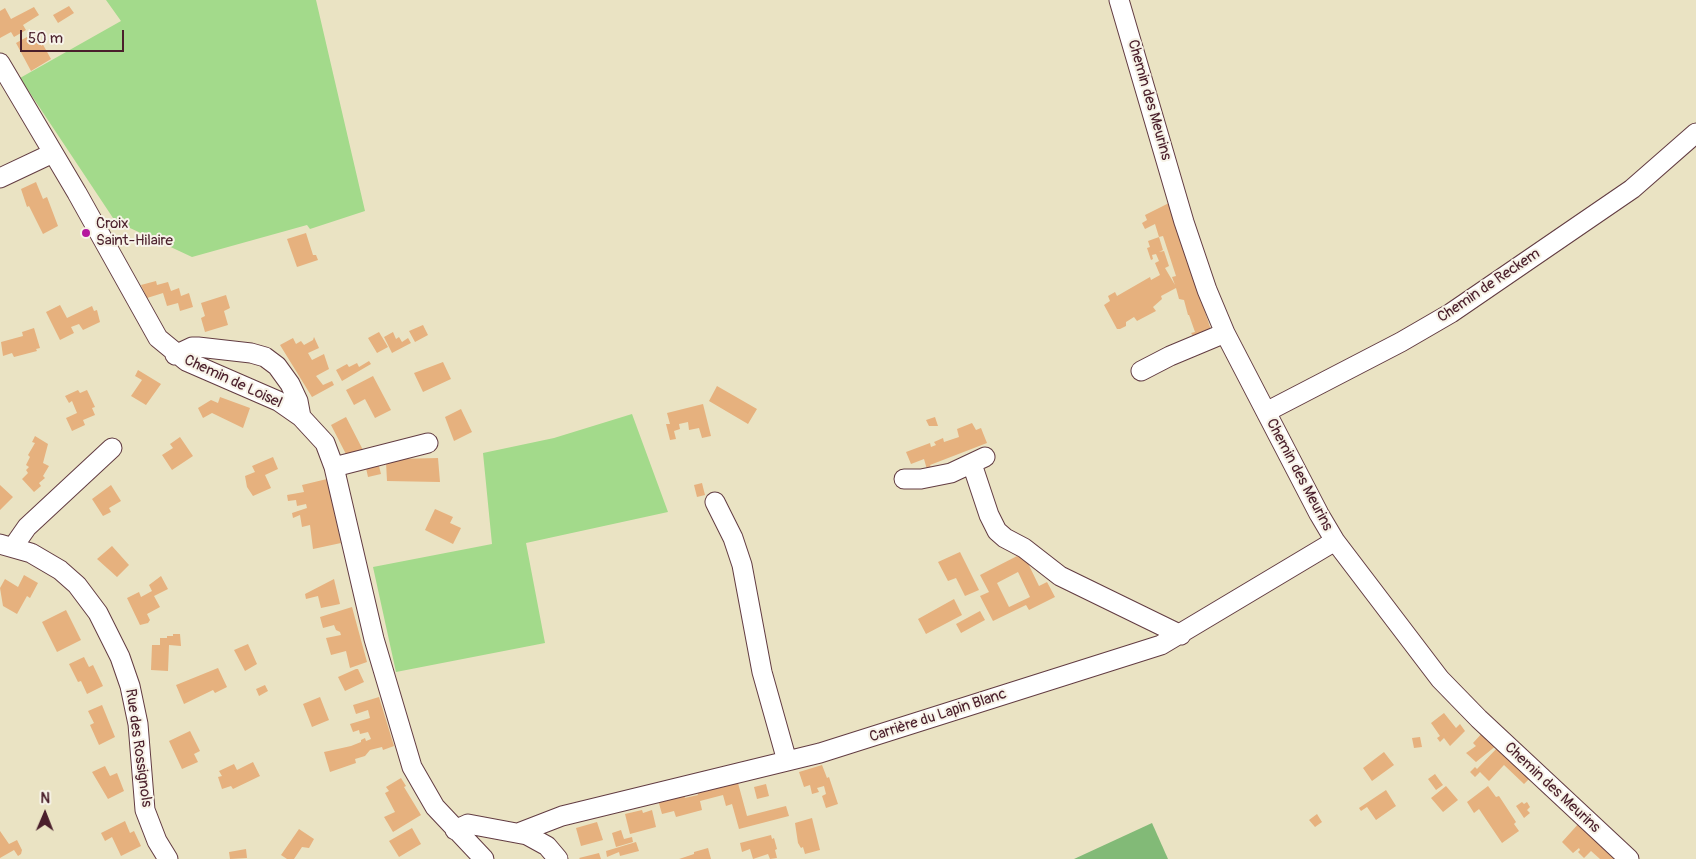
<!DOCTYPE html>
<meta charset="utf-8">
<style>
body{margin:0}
#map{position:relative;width:1696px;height:859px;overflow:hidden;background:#eae3c3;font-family:Pangolin,sans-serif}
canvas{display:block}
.north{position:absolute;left:20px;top:789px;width:50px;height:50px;-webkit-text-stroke:4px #f7f3e8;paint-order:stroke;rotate:1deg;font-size:14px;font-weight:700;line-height:20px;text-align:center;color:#4a1f2b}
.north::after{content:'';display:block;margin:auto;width:18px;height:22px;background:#4a1f2b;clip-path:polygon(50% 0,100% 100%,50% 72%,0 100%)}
.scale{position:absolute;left:20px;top:30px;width:104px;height:22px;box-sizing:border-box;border:2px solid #4a1f2b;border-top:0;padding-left:6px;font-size:15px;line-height:18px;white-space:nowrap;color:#4a1f2b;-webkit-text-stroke:4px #f7f3e8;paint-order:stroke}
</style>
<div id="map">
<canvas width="1696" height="859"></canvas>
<div class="north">N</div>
<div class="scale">50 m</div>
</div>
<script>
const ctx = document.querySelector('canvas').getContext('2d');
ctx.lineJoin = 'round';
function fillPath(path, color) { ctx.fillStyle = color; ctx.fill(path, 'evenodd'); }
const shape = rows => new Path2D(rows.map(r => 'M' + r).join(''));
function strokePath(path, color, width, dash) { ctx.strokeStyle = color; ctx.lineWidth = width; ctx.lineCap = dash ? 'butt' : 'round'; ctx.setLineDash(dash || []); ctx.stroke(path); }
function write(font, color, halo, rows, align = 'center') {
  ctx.font = font + ' Pangolin,sans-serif'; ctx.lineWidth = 4; ctx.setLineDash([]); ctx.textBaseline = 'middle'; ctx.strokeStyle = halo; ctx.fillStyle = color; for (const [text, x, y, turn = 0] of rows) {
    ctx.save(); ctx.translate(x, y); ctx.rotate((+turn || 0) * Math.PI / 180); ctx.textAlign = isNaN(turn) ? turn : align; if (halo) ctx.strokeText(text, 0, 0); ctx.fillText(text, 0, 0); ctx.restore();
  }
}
const green = shape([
 [106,0,316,0,365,211,310,229,307,225,192,257,115,221,20,78,121,21],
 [632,414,668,512,526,543,545,643,396,672,373,567,492,544,483,453,554,438]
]);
const forest = shape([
 [1152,823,1168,859,1074,859]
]);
const building = shape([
 [69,6,74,13,58,23,53,15],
 [34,7,39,15,23,25,26,30,14,37,11,32,0,38,0,11,5,8,11,19],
 [36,32,51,59,31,71,16,43],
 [36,182,43,199,47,197,58,226,43,234,29,206,27,207,21,189],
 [1169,203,1211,330,1196,340,1191,333,1195,332,1189,315,1188,315,1184,300,1179,299,1176,288,1161,296,1162,299,1153,307,1156,311,1137,321,1134,317,1126,322,1126,326,1120,329,1117,329,1104,305,1110,301,1108,296,1115,292,1117,296,1150,277,1151,280,1160,275,1155,263,1159,261,1156,254,1152,255,1153,259,1151,260,1147,248,1150,247,1148,241,1159,237,1155,224,1145,229,1142,223,1147,220,1145,215],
 [1163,236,1176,276,1172,277,1175,285,1165,268,1169,266,1164,251,1159,252,1163,250,1159,237],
 [306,233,313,255,316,255,318,260,297,267,287,239],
 [156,281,157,285,168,282,171,291,179,288,181,296,189,293,193,307,180,311,178,303,167,306,163,293,147,298,141,285],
 [226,295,230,308,224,311,228,325,205,332,201,318,205,316,201,303],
 [60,305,67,318,92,306,94,311,97,310,100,322,83,330,79,324,71,327,74,333,60,340,46,312],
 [423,325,428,335,415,342,409,331],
 [34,328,40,348,36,349,37,351,14,357,12,353,3,356,1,342,23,336,22,332],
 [379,332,388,347,377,353,368,338],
 [393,332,396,339,399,337,402,342,408,338,411,343,392,353,384,337],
 [314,337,319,348,308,353,312,360,324,354,329,369,316,376,323,385,332,381,334,385,312,397,280,345,293,338,296,344,301,341,304,345,313,340],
 [369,361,371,364,342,381,336,370,347,364,349,367,357,363,359,367],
 [443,362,451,379,423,392,414,373],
 [138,370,161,384,146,405,131,396,142,380,135,376],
 [373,376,391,410,375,418,365,399,354,405,346,390],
 [717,386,757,409,748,424,709,401],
 [78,390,80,393,87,390,95,407,92,408,95,415,83,420,85,425,72,431,66,418,77,413,72,401,69,403,65,396],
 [220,397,250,408,243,428,212,413,203,418,198,408,211,400,218,403],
 [703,404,711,436,702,438,699,428,689,430,688,422,679,424,680,429,674,431,676,439,670,440,666,424,670,424,667,413],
 [461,409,472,432,454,441,445,417],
 [346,417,363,450,348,458,331,425],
 [935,417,938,426,929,426,926,420],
 [972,423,976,430,981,428,987,443,930,465,933,472,928,473,924,459,911,464,906,452,930,443,931,447,936,445,934,442,943,438,944,442,959,437,957,429],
 [35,436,48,444,43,463,49,466,43,476,45,478,39,483,41,486,34,492,22,479,28,473,26,470,29,467,26,465,30,457,28,455,35,443,32,442],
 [180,437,193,456,172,470,162,455,173,448,170,444],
 [273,457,278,469,265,475,271,488,253,496,247,487,245,476,255,472,252,466],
 [438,458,440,482,387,481,386,462,396,462,396,459],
 [379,466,381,474,368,477,366,468],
 [327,479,341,543,313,549,310,525,302,527,300,515,293,518,292,513,307,508,306,504,297,506,296,500,288,501,287,495,304,492,302,485],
 [702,483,705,495,697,497,694,485],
 [0,485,13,497,0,510],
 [111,485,121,501,109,508,111,512,103,516,92,499],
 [435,509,453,517,450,523,461,528,453,544,425,530],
 [112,546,129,565,117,577,97,559],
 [960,552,979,590,965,596,956,578,948,581,938,562],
 [1023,553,1039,586,1047,582,1055,597,1029,610,1026,605,993,621,980,596,989,592,980,575],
 [1018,572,1030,597,1009,607,997,583],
 [24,575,38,583,30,598,27,596,17,614,3,606,0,588,5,579,18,587],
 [161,576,168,589,154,596,160,607,147,614,150,620,148,623,140,625,127,598,139,592,141,597,152,591,149,585],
 [334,579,340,604,321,608,318,596,306,599,305,594],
 [954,599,962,615,926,634,918,619],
 [352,607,367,662,350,668,346,651,331,655,326,638,341,635,340,632,336,630,334,625,323,628,320,617],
 [66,610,81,640,57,652,42,622],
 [980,611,985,620,961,633,956,624],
 [173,634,180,634,181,646,169,645,168,671,151,670,152,645,160,645,160,638,167,638,167,636,173,636],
 [248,644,257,664,245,671,234,650],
 [84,657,89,667,93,665,103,686,87,694,81,681,78,682,69,664],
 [218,668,227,687,215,693,213,690,184,704,176,685],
 [356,669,358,669,364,682,345,691,338,677],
 [265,685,268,691,259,696,256,689],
 [320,697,329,720,312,727,303,704],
 [379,697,394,746,383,750,382,747,370,750,365,756,355,759,356,763,330,772,324,752,351,746,361,742,361,740,365,738,366,741,371,739,368,732,360,734,359,730,353,732,350,724,370,718,368,710,356,714,353,705],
 [102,705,115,737,99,745,90,725,94,723,88,711],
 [1444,713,1456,728,1460,724,1465,731,1450,746,1444,738,1440,742,1437,738,1440,736,1431,723],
 [190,731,200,751,194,754,198,762,182,769,169,741],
 [1484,731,1497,745,1476,762,1466,753,1476,746,1473,743],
 [1420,737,1422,747,1414,748,1412,738],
 [1499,746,1531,777,1524,784,1504,765,1489,781,1480,772,1475,777,1470,772,1475,767,1477,769],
 [1384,752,1394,765,1372,781,1363,768],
 [253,762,260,776,233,789,231,786,222,789,218,777,222,776,219,771,234,764,237,770],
 [822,765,827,778,829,777,838,804,826,808,822,796,826,794,824,786,817,788,819,792,812,794,810,785,804,787,799,772],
 [105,766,110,776,117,773,124,791,108,799,92,772],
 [1435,774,1443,785,1436,790,1428,779],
 [401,778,406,786,404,787,421,815,393,832,384,817,395,812,385,793,389,791,386,787],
 [726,778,728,786,738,783,747,816,786,806,789,816,739,829,732,804,726,806,723,795,700,801,702,810,676,817,674,811,662,814,658,800,684,794,685,798,698,795,696,785],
 [766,784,769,796,757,799,754,787],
 [1446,786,1458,800,1443,812,1431,798],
 [1488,786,1496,797,1499,796,1516,822,1514,824,1519,831,1502,843,1479,809,1474,813,1467,802],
 [1386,790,1396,806,1376,820,1367,807,1361,811,1359,808],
 [1522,802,1524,804,1527,802,1530,807,1527,810,1530,813,1524,818,1516,806],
 [642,810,643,813,652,810,656,827,630,834,625,814],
 [1317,814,1322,822,1315,827,1309,820],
 [812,818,820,850,805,854,803,847,801,848,798,843,795,823],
 [125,821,130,833,134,831,141,846,121,856,112,837,105,841,101,833],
 [597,822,603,840,581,846,576,828],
 [1580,822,1620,859,1600,859,1591,851,1584,858,1578,852,1580,850,1579,848,1573,853,1562,842],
 [412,828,421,844,399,857,389,841],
 [299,829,314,839,309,848,302,847,294,859,287,859,281,855],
 [621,830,624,839,632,837,633,842,616,847,612,833],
 [0,831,9,844,17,840,22,850,21,854,18,856,14,850,0,858],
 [771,835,772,839,774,838,777,849,775,850,777,858,770,859,768,854,753,859,750,849,742,852,740,843],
 [636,842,639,851,620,856,619,852,607,857,606,851],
 [708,848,711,859,679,859,694,854,694,852],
 [246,849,247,858,230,859,229,852],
 [599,853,601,859,580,859,579,858]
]);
const minor = shape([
 [1119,0,1184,222,1207,290,1225,333,1319,514,1335,541,1440,679,1479,719,1629,859],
 [0,63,77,193,158,338,186,361,278,401,301,417,325,443,334,467,374,639,412,767,435,807,484,859],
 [0,178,53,153],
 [175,355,192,347,198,347,251,353,265,357,277,366,290,384,298,401,301,417],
 [1141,371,1170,356,1225,333],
 [1266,412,1401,342,1451,313,1632,189,1696,133],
 [972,464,989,515,997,531,1005,538,1024,548,1060,576,1181,635],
 [334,467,428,443],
 [904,479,921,479,951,473,985,457],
 [715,502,733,538,742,565,762,672,787,761],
 [0,544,31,553,60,570,77,585,98,613,120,657,130,686,138,724,145,810,157,841,168,859],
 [13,547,27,527,112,448],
 [455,830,468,824,527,835,547,846,558,859],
 [518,833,562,816,820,753,1161,645,1335,541]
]);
const markers = [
 [86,233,5,"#b5179e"]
];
const streetNames = [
 ["Chemin des Meurins",1149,100,74],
 ["Chemin de Reckem",1489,286,-34],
 ["Chemin de Loisel",233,382,25],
 ["Chemin des Meurins",1299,475,62],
 ["Carrière du Lapin Blanc",938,716,-18],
 ["Rue des Rossignols",138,748,82],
 ["Chemin des Meurins",1552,788,43]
];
const poiNames = [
 ["Croix",96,224],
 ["Saint-Hilaire",96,241]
];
fillPath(green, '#a3da8b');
fillPath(forest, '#82ba77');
fillPath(building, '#e6b17e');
strokePath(minor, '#623c42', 21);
strokePath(minor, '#fff', 19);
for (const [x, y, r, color] of markers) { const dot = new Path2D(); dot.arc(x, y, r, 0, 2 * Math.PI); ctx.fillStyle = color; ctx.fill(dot); strokePath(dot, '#f7f3e8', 2); }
write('15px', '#4a1f2b', '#f7f3e8', streetNames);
write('15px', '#4a1f2b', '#f7f3e8', poiNames, 'left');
</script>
